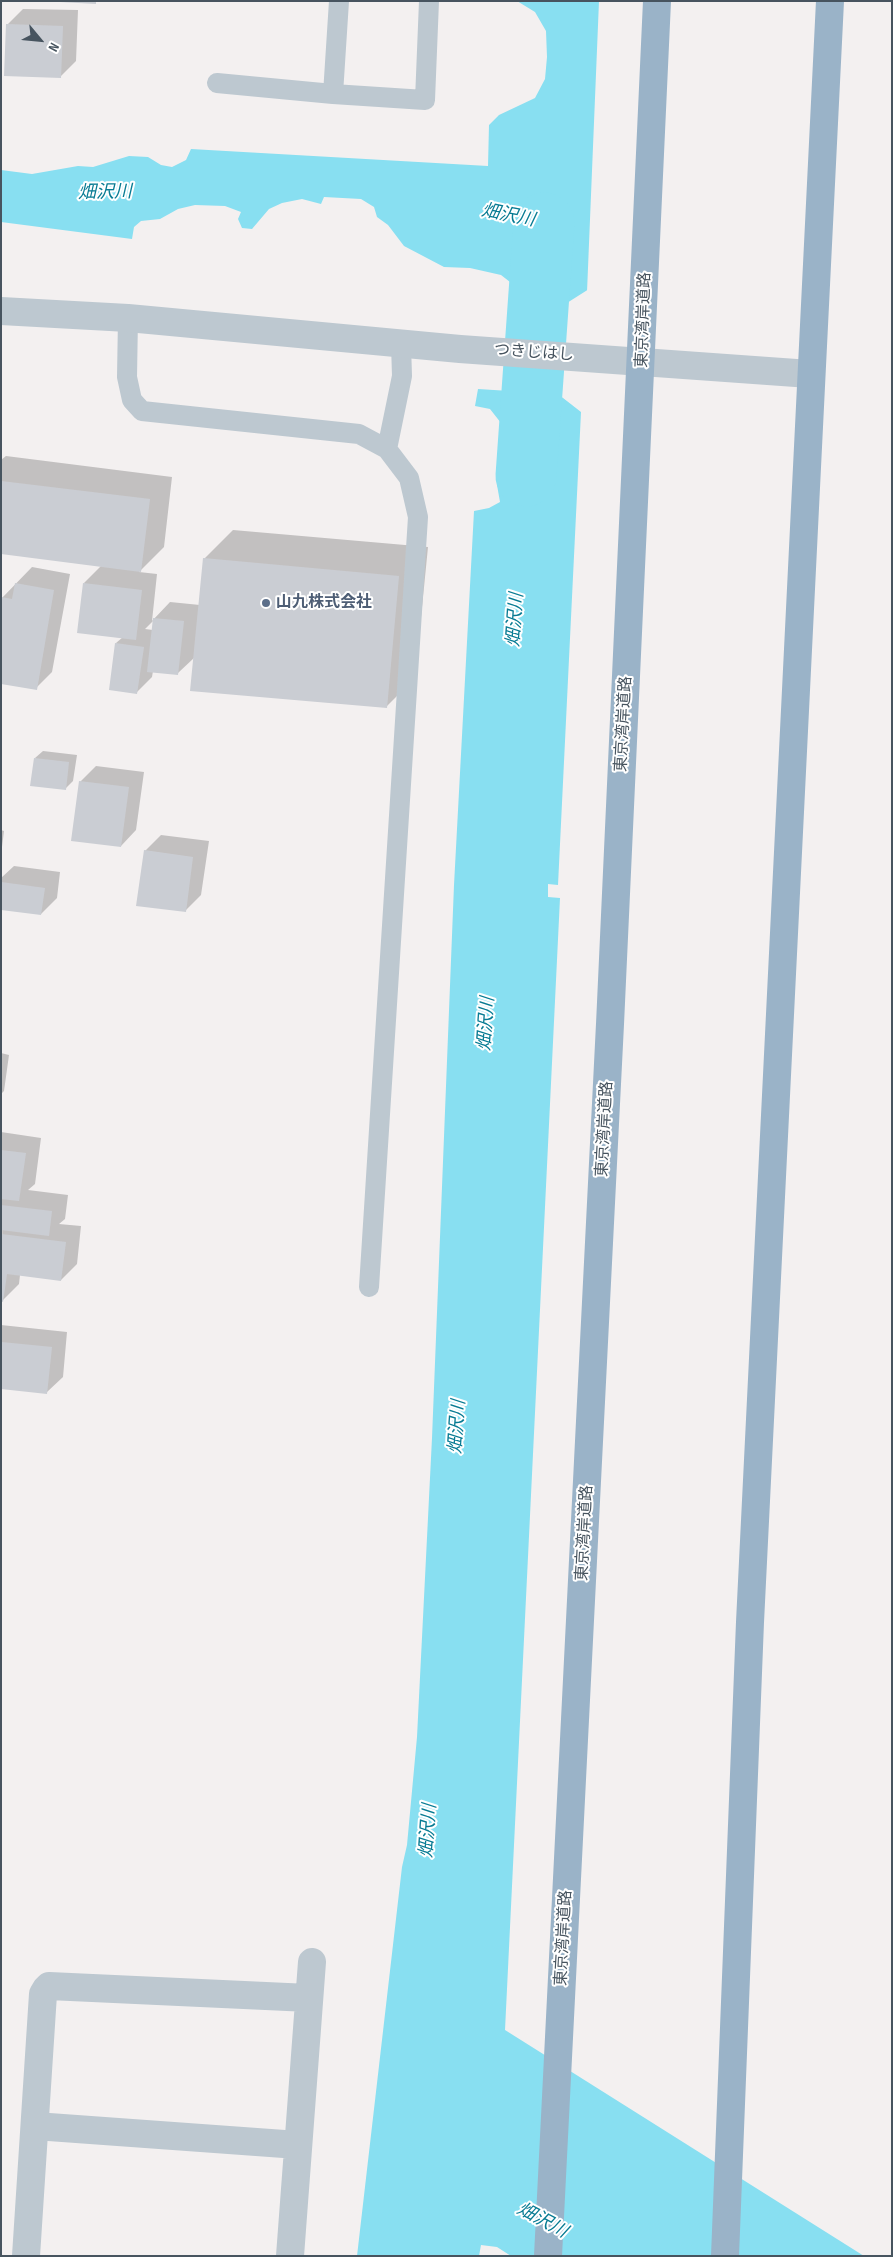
<!DOCTYPE html>
<meta charset="utf-8">
<style>
body{margin:0}
#map{position:relative;width:893px;height:2257px;overflow:hidden;background:#f3f0f0;font-family:"Sofia Sans Condensed",sans-serif}
canvas{display:block}
.frame{position:absolute;inset:0;border:2px solid #47545f;pointer-events:none}
.north{position:absolute;left:15px;top:15px;width:50px;height:50px;-webkit-text-stroke:4px #fff;paint-order:stroke;rotate:118deg;font-size:14px;font-weight:700;line-height:20px;text-align:center;color:#47545f}
.north::after{content:'';display:block;margin:auto;width:18px;height:22px;background:#47545f;clip-path:polygon(50% 0,100% 100%,50% 72%,0 100%)}
</style>
<div id="map">
<canvas width="893" height="2257"></canvas>
<div class="frame"></div>
<div class="north">N</div>
</div>
<script>
const ctx = document.querySelector('canvas').getContext('2d');
ctx.lineJoin = 'round';
function fillPath(path, color) { ctx.fillStyle = color; ctx.fill(path, 'evenodd'); }
const shape = rows => new Path2D(rows.map(r => 'M' + r).join(''));
function strokePath(path, color, width, dash) { ctx.strokeStyle = color; ctx.lineWidth = width; ctx.lineCap = dash ? 'butt' : 'round'; ctx.setLineDash(dash || []); ctx.stroke(path); }
function write(font, color, halo, rows, align = 'center') {
  ctx.font = font + ' "Sofia Sans Condensed","Noto Sans JP",sans-serif'; ctx.lineWidth = 4; ctx.setLineDash([]); ctx.textBaseline = 'middle'; ctx.strokeStyle = halo; ctx.fillStyle = color; for (const [text, x, y, turn = 0] of rows) {
    ctx.save(); ctx.translate(x, y); ctx.rotate((+turn || 0) * Math.PI / 180); ctx.textAlign = isNaN(turn) ? turn : align; if (halo) ctx.strokeText(text, 0, 0); ctx.fillText(text, 0, 0); ctx.restore();
  }
}
const water = shape([
 [517,1,599,1,587,292,559,309,515,306,515,293,510,282,501,275,470,268,444,267,404,246,388,225,377,217,374,207,361,199,324,197,321,204,302,199,282,203,269,209,252,229,242,228,238,219,241,212,225,206,195,205,178,209,160,219,141,221,134,227,132,239,1,222,1,170,32,174,78,166,93,167,129,156,148,157,161,165,172,167,186,160,191,149,488,166,489,125,499,115,535,98,545,79,547,57,546,31,535,12],
 [478,389,558,394,581,412,558,885,548,884,548,897,560,898,505,2030,864,2256,511,2256,497,2247,481,2245,479,2256,357,2256,402,1867,407,1845,417,1737,432,1438,454,885,474,511,489,508,500,502,497,485,504,442,501,423,490,409,475,406]
]);
const pier = shape([
 [589,289,588,294,560,311,513,307,559,308],
 [478,387,558,392,583,412,558,394,475,388]
]);
const shadow = shape([
 [23,9,78,10,76,61,60,77,7,25],
 [6,456,172,477,164,547,139,572,157,574,152,621,170,602,200,605,204,559,233,530,428,547,415,678,386,707,195,657,178,673,153,671,152,677,136,693,116,643,123,637,84,583,102,565,1,553,1,460],
 [154,620,153,630,145,629],
 [32,567,70,574,52,672,36,688,2,598],
 [43,751,77,755,73,781,65,789,35,758],
 [96,766,144,772,136,830,121,846,80,782],
 [1,830,4,831,1,855],
 [161,835,209,841,201,895,185,911,145,851],
 [14,866,60,872,57,898,41,914,1,909,1,878],
 [1,1053,9,1055,4,1091,1,1094],
 [1,1132,41,1138,35,1184,28,1190,68,1195,65,1219,59,1224,81,1226,77,1264,61,1280,20,1275,19,1284,3,1300],
 [1,1325,67,1332,63,1377,47,1392,1,1388]
]);
const river = shape([
 [526,476,544,223]
]);
const building = shape([
 [42,1,96,1,96,4],
 [6,24,63,26,61,78,4,76],
 [1,481,150,499,141,572,1,554],
 [203,558,399,576,387,708,190,691],
 [15,583,54,590,37,690,1,684,1,597,12,599],
 [83,583,142,590,136,640,77,633],
 [153,618,184,621,178,675,147,672],
 [115,643,144,647,137,694,109,690],
 [34,758,69,762,66,790,30,786],
 [79,781,129,787,121,847,71,841],
 [144,850,193,857,186,912,136,906],
 [1,882,45,888,41,915,1,910],
 [1,1150,26,1153,19,1201,1,1199],
 [1,1205,52,1211,49,1236,1,1230],
 [1,1234,66,1242,61,1281,7,1274,3,1302,1,1301],
 [1,1342,52,1347,47,1394,1,1389]
]);
const service = shape([
 [339,1,333,94,425,100,429,1],
 [217,83,333,94],
 [128,318,127,377,132,400,142,411,359,434,387,449,409,478,418,517,369,1287],
 [387,449,402,376,401,344]
]);
const minor = shape([
 [35,2126,298,2145],
 [26,2256,43,1994,46,1989,49,1986,309,1998],
 [290,2256,312,1962]
]);
const tertiary = shape([
 [1,311,128,318,460,349,810,374]
]);
const trunk = shape([
 [548,2256,610,1024,657,1],
 [725,2256,750,1622,830,1]
]);
const markers = [
 [266,603,5,"#5c6f8a"]
];
const streetNames = [
 ["東京湾岸道路",644,320,-88],
 ["つきじはし",534,353,4],
 ["東京湾岸道路",624,724,-87],
 ["東京湾岸道路",605,1129,-87],
 ["東京湾岸道路",585,1533,-87],
 ["東京湾岸道路",564,1938,-87]
];
const serviceNames = [
 ["山九株式会社",276,603]
];
const waterNames = [
 ["畑沢川",105,193,-1],
 ["畑沢川",508,216,11],
 ["畑沢川",516,620,-86],
 ["畑沢川",487,1024,-86],
 ["畑沢川",458,1427,-86],
 ["畑沢川",429,1831,-86],
 ["畑沢川",542,2221,28]
];
fillPath(water, '#88dff1');
fillPath(pier, '#f3f0f0');
fillPath(shadow, '#0003');
strokePath(river, '#88dff1', 61);
fillPath(building, '#cacdd3');
strokePath(service, '#bdc8d0', 20);
strokePath(minor, '#bdc8d0', 28);
strokePath(tertiary, '#bdc8d0', 28);
strokePath(trunk, '#9ab3c8', 28);
for (const [x, y, r, color] of markers) { const dot = new Path2D(); dot.arc(x, y, r, 0, 2 * Math.PI); ctx.fillStyle = color; ctx.fill(dot); strokePath(dot, '#fff', 2); }
write('16px', '#47545f', '#fff', streetNames);
write('bold 16px', '#4e5e75', '#fff', serviceNames, 'left');
write('italic 18px', '#077b93', '#fff', waterNames);
</script>
